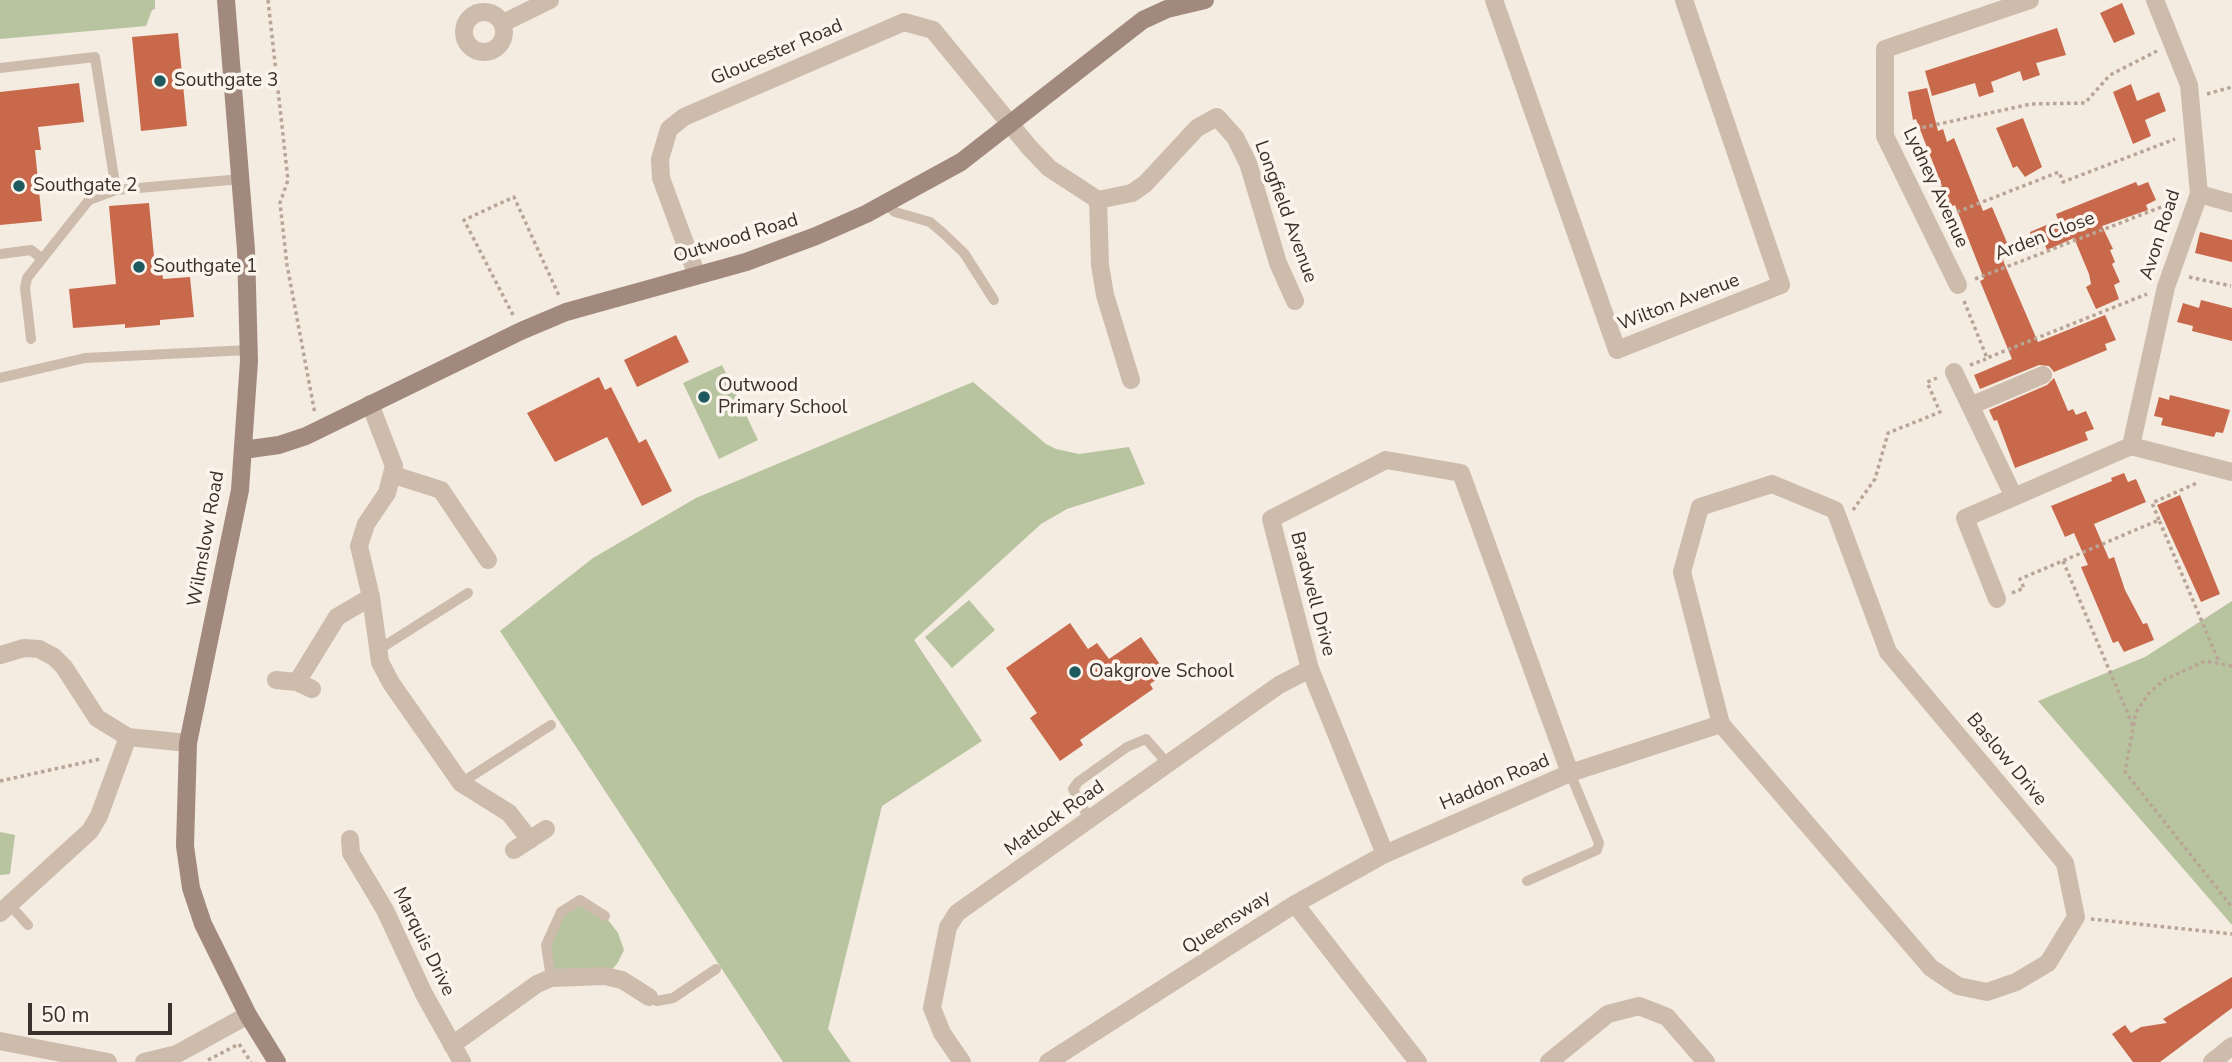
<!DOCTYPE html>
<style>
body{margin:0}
#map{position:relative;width:2232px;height:1062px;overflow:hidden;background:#f4ebe1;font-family:"Nunito Sans",sans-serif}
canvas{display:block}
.scale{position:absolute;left:28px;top:1003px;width:144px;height:32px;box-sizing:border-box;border:4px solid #3b302b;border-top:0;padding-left:9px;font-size:21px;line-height:24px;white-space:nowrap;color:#3b302b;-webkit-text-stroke:5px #fbf5ee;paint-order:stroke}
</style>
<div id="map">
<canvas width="2232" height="1062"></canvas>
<div class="scale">50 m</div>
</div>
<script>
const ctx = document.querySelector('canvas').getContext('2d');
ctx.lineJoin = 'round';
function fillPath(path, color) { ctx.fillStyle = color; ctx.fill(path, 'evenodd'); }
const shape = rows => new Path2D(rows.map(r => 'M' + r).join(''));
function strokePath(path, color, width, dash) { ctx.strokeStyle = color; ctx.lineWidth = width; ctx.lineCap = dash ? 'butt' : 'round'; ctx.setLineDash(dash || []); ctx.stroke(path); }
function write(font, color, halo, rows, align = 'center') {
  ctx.font = font + ' "Nunito Sans",sans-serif'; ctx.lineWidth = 7; ctx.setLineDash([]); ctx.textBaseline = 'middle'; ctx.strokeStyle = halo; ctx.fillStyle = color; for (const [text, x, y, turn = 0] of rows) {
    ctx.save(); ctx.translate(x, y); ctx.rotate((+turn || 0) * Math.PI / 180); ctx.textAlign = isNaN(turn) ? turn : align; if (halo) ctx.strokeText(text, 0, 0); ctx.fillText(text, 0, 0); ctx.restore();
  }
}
const green = shape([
 [0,0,155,0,155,9,152,10,146,26,0,39],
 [722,365,758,440,719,459,683,383],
 [973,382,1046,444,1056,449,1079,454,1129,447,1145,484,1067,509,1041,524,914,640,982,741,882,806,828,1029,851,1062,783,1062,500,631,593,558,696,498],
 [969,600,995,630,952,668,925,637],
 [2232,601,2232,925,2038,701,2145,657],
 [0,832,15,835,10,874,0,875],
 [580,900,605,916,618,933,624,950,617,964,605,976,551,978,550,933,555,921]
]);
const building = shape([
 [2122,3,2135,34,2114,43,2100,13],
 [2057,28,2066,55,2036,63,2040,75,2023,81,2020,71,1991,82,1994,92,1979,97,1975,83,1932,96,1925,71],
 [178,33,187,126,141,131,132,37],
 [79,83,84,122,38,127,41,150,35,150,42,221,0,225,0,92],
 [2131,84,2137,101,2159,92,2166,111,2145,120,2151,136,2133,144,2113,92],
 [1927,88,1938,131,1943,129,1947,142,1954,138,1983,211,1992,207,2008,245,2001,249,2004,263,2038,342,2105,315,2116,340,2105,344,2107,350,2054,372,2049,366,2039,365,1980,389,1974,375,2012,359,1980,281,1984,279,1955,205,1944,209,1938,196,1938,188,1942,186,1916,119,1913,120,1908,92],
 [2023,118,2042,167,2025,177,2017,166,2013,168,1996,128],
 [2136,182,2138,186,2148,182,2156,200,2146,205,2148,210,2102,226,2113,249,2110,250,2115,262,2112,264,2120,282,2114,285,2119,299,2096,309,2086,287,2091,284,2089,274,2074,238,2047,250,2045,245,2036,249,2030,232,2058,220,2056,214],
 [149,203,154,257,161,263,163,279,190,277,194,317,160,320,160,325,125,328,125,324,73,328,69,289,116,284,109,206],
 [2200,232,2232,240,2232,262,2195,253],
 [2201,300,2232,308,2232,341,2192,331,2193,326,2177,322,2183,303,2199,308],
 [676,335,689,362,637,387,624,360],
 [599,377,605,390,611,387,639,443,646,439,672,491,642,506,607,437,555,462,527,413],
 [2054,378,2068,411,2073,409,2076,415,2086,411,2094,429,2085,432,2088,440,2015,468,1997,420,1994,421,1989,410,2047,385],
 [2170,395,2230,410,2223,433,2216,432,2214,437,2161,425,2163,418,2154,416,2159,397,2169,400],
 [2124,473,2128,482,2136,479,2146,502,2094,524,2109,559,2114,557,2125,590,2143,624,2147,623,2154,640,2124,652,2118,641,2113,643,2081,567,2088,565,2074,533,2065,537,2051,506,2112,481,2111,478],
 [2180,495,2220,594,2201,602,2157,505],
 [1070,623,1088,649,1097,643,1109,659,1141,637,1166,673,1150,684,1153,689,1080,740,1083,745,1060,761,1030,718,1037,713,1006,668],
 [2232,977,2232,1008,2160,1062,2133,1062,2112,1034,2125,1025,2131,1033,2141,1027,2167,1023,2163,1019]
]);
const path = shape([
 [268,0,288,180,280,203,287,265,315,414],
 [2207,94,2232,87],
 [1902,132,2031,104,2085,103,2110,75,2157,51],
 [1944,217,2059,172,2063,182,2175,139],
 [2189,277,2231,286],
 [1975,279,2177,201],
 [1964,301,1987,358,2147,294],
 [513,315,464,220,514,197,560,298],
 [1970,365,1986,359],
 [1853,510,1875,479,1888,433,1940,412,1927,382,1937,378],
 [2159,520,2152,503,2199,482],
 [2063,561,2133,726],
 [2012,593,2024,588,2020,579,2159,520,2219,662],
 [2232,666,2205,661,2164,680,2149,693,2136,712,2125,772,2232,907],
 [0,781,100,759],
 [2091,919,2232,934],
 [208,1060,239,1044,251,1062]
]);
const lane = shape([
 [0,68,95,57,116,190],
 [886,204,895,212,930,222,943,233,964,253,994,300],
 [0,254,31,250,40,257],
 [31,339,25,288,27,278,89,200,116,190,241,179],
 [0,378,85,358,249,350],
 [378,650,468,593],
 [461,783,551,725],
 [1090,821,1073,789,1078,782,1127,747,1146,739,1168,764],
 [1527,881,1597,850,1599,843,1570,773],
 [9,904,28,925],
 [551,978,546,945,561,912,580,900,605,916],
 [649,997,657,1001,673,998,716,969]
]);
const street = shape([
 [1494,0,1617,350,1781,285,1684,0],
 '464 32a20 20 0 1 1 40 0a20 20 0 1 1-40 0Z',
 [503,23,550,0],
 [2199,194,2232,203],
 [1098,200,1100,265,1105,295,1131,380],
 [696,273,661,178,660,159,669,129,684,117,904,22,933,30,1029,147,1049,168,1098,200,1132,193,1145,184,1197,128,1217,117,1235,137,1248,163,1278,263,1295,301],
 [1958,285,1885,136,1885,49,2030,0],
 [1954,372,2014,497,2131,446,2166,287,2199,194,2189,85,2155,0],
 [370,404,394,466,387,493,366,524,359,546,371,597,380,662,391,683,461,783,509,813,530,840],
 [1970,406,2043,375],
 [2131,446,2232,472],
 [394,475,441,490,488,560],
 [1772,484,1835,510,1888,652,2065,863,2076,917,2048,963,2016,982,1987,992,1958,986,1931,968,1721,724,1682,572,1700,507,1772,484],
 [1997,599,1965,518,2014,497],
 [0,655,24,648,39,649,54,657,64,667,97,718,128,737,188,743],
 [276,680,297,682,312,689],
 [297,682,337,617,371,597],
 [350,839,351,853,385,910,424,994,462,1062],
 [514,850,546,829],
 [1385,854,1310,669,1271,519,1386,460,1461,473,1570,773],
 [1295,904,1385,854,1570,773,1721,724],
 [0,913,90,831,99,816,128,737],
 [0,1041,108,1062],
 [452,1045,537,984,551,978,605,976,622,980,649,997],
 [144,1062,177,1054,248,1015],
 [962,1062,942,1033,932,1008,948,927,957,913,1279,685,1310,669],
 [1048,1062,1295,904,1418,1062],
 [1549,1062,1608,1014,1639,1006,1667,1017,1706,1062],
 [2212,1062,2232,1046]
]);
const secondary = shape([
 [226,0,246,250,249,361,240,490,188,743,185,846,191,888,203,924,248,1015,277,1062],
 [243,450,279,445,306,436,521,331,566,312,746,262,816,236,866,214,961,162,1143,20,1167,9,1205,0]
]);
const markers = [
 [160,81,7,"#1f5a5e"],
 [19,186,7,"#1f5a5e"],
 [139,267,7,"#1f5a5e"],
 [704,397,7,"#1f5a5e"],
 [1075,672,7,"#1f5a5e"]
];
const streetNames = [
 ["Gloucester Road",777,53,-23],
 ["Lydney Avenue",1935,188,65],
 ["Longfield Avenue",1285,212,70],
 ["Avon Road",2161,235,-72],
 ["Arden Close",2045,237,-21],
 ["Outwood Road",736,239,-17],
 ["Wilton Avenue",1679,303,-21],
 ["Wilmslow Road",207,539,-80],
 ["Bradwell Drive",1312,594,75],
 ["Baslow Drive",2006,760,50],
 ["Haddon Road",1495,783,-23],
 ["Matlock Road",1055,819,-35],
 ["Queensway",1227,923,-33],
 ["Marquis Drive",423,942,64]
];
const poiNames = [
 ["Southgate 3",174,81],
 ["Southgate 2",33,186],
 ["Southgate 1",153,267],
 ["Outwood",718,386],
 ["Primary School",718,408],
 ["Oakgrove School",1089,672]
];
fillPath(green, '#b8c4a0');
fillPath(building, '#c8694b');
strokePath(path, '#b9a596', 3.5, [3.5, 3.5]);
strokePath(lane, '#cdbbac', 10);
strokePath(street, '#cdbbac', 18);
strokePath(secondary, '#a18a7d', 18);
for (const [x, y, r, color] of markers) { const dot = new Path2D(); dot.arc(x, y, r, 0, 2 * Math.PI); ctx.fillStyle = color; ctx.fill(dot); strokePath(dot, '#fbf5ee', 2.5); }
write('19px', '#3b302b', '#fbf5ee', streetNames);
write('19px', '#3b302b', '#fbf5ee', poiNames, 'left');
</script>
